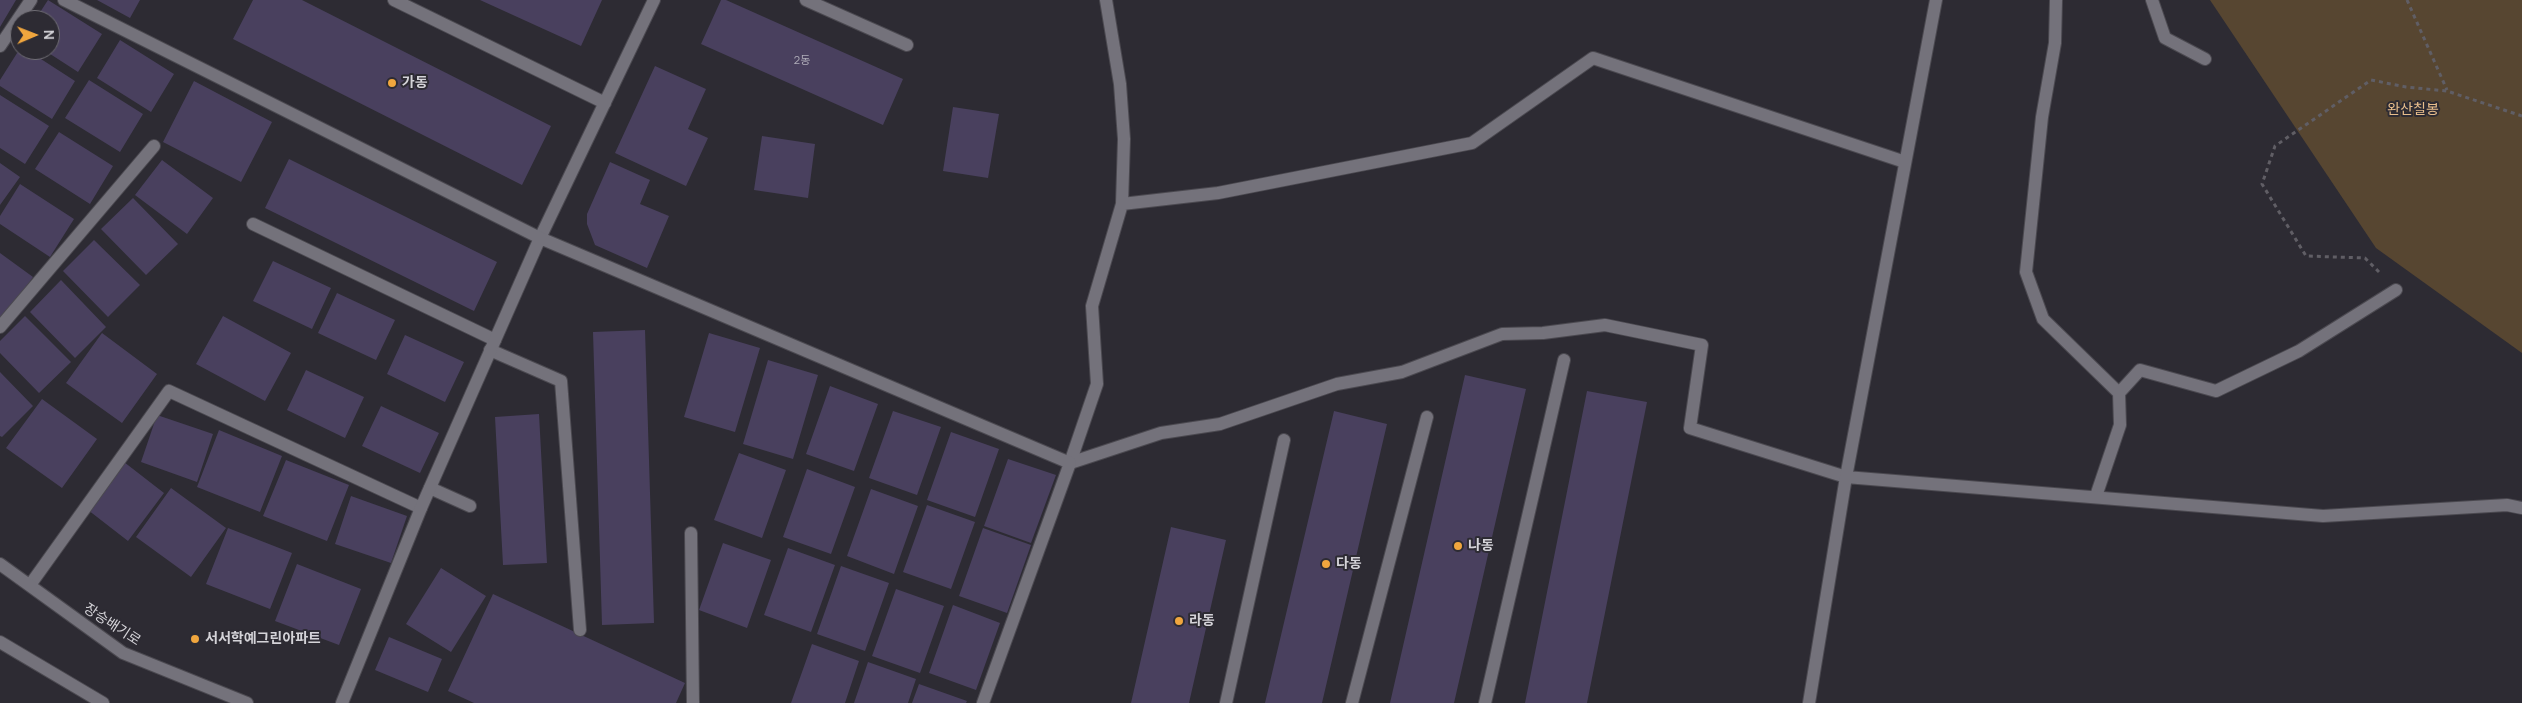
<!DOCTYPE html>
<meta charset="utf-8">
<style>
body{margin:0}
#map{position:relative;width:2522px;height:703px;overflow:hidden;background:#2d2b33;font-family:Manrope,sans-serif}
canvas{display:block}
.north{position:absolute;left:10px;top:10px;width:50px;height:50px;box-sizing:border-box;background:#2d2b33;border:1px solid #706e75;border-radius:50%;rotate:89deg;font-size:14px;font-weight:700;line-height:20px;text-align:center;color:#d4d3d8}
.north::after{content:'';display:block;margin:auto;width:18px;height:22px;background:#f0a63e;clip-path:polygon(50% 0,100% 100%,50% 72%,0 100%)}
</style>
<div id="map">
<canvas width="2522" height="703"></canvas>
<div class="north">N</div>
</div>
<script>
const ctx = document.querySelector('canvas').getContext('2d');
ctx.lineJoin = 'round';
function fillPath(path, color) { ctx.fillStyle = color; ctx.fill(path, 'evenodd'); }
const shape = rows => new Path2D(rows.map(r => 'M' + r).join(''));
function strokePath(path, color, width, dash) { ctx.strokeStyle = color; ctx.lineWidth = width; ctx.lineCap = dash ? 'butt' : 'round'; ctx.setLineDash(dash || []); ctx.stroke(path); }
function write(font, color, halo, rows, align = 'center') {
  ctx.font = font + ' Manrope,"Noto Sans KR",sans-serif'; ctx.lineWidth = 4; ctx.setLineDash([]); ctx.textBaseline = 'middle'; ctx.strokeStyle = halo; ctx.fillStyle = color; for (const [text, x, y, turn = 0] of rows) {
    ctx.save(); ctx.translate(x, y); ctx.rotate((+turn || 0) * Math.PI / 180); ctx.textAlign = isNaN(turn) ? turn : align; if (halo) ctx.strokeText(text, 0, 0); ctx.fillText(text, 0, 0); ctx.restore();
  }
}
const green = shape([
 [2210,0,2522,0,2522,353,2376,248]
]);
const building = shape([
 [0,0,16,0,0,27],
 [48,0,102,34,78,72,44,50,50,50,50,20,35,20],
 [97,0,140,0,130,18],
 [253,0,302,0,551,126,522,185,233,39],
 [480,0,602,0,581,46],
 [721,0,726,0,903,79,883,125,701,44],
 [120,40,174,74,151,112,97,78],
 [19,50,27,50,75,81,52,119,0,86,0,80],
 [655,66,706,89,688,129,708,138,686,186,615,153],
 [89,80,143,114,120,152,65,118],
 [194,81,272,122,241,182,163,142],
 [0,95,49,126,25,164,0,148],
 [953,107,999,114,988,178,943,171],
 [59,132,113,166,90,204,35,169],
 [762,136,815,144,808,198,754,190],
 [289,159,497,262,474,311,265,208],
 [162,160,213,198,187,234,135,195],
 [610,162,650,180,640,204,669,216,647,268,595,245,587,224,587,214],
 [0,163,20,177,0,205],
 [20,184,74,219,50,257,0,224,0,216],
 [133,198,178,244,146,275,101,229],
 [94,240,140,285,108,317,63,271],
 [0,253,33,277,0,324],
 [273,261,331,288,312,329,253,301],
 [61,280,106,327,75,358,30,312],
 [337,293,395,320,376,360,318,333],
 [25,316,71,362,39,393,0,353,0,341],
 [223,316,291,353,265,401,196,364],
 [645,330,654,623,602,625,593,332],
 [102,333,157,374,122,423,66,383],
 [709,333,760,348,735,432,684,417],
 [405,335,464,362,445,402,387,374],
 [768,360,818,375,793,459,743,444],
 [306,370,364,397,345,438,287,410],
 [0,372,33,406,2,437,0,436],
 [1465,375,1526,389,1454,703,1390,703],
 [830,386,878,404,854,471,806,454],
 [1587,391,1647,402,1587,703,1525,703],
 [42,399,97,439,62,488,6,448],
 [381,406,439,433,420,473,362,446],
 [893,411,941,427,917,495,869,478],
 [1334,411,1387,424,1322,703,1265,703],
 [539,414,547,563,503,565,495,417],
 [157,415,213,434,197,482,141,462],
 [219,430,282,456,260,512,197,487],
 [951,432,999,449,975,517,927,500],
 [739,453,786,470,762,538,714,520],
 [1008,459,1056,475,1031,543,984,526],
 [286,460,349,485,327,541,263,516],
 [124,462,164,493,128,541,88,510],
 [807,469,855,487,831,554,783,537],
 [171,488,226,528,191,577,136,537],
 [871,489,918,506,894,574,847,556],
 [351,496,407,516,391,563,335,544],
 [927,505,975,522,951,589,903,572],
 [1171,527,1226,540,1189,703,1131,703],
 [228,528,292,553,270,609,206,584],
 [983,528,1031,545,1007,613,959,596],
 [723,543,771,560,747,628,699,610],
 [788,548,835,565,811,632,764,615],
 [297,564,361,589,339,645,275,621],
 [841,566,889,583,865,651,817,634],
 [441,568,486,596,451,652,406,624],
 [896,589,944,606,920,673,872,656],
 [493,594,685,683,676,703,474,703,448,691],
 [953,605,1000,623,976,690,929,673],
 [389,637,442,659,428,692,375,670],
 [812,644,859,661,845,703,791,703],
 [868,662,916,679,908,703,854,703],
 [919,684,967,701,966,703,912,703]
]);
const path = shape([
 [2407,0,2447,90],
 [2379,272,2365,258,2306,256,2262,184,2275,146,2371,80,2406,87,2447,91,2522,116]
]);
const lane = shape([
 [394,0,605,103],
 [806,0,907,45],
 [2056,0,2055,43,2042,117,2026,272,2043,319,2119,393,2120,425,2096,496],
 [2152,0,2165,38,2205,59],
 [0,46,31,0],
 [1122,204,1218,193,1472,143,1593,58,1905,162],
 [253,224,495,340],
 [540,238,654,0],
 [0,327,154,146],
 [490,350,561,381,580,630],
 [2119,393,2140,370,2216,391,2299,351,2396,290],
 [1070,463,1161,433,1220,424,1337,384,1402,372,1502,334,1543,333,1605,325,1702,345,1690,428,1846,477],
 [1070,463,1097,384,1092,306,1122,204,1124,139,1120,84,1106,0],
 [430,488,470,506],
 [691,533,693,703],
 [30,585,169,391,421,508],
 [1226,703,1284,440],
 [1352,703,1427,417],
 [1485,703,1564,360]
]);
const street = shape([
 [64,0,540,238,1070,463,983,703],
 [1846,477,2323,516,2507,505,2522,508],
 [342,703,421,508,540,238],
 [1809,703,1846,477,1936,0]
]);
const secondary = shape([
 [0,564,123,653,247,703],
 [0,642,103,703]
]);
const markers = [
 [392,83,5,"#f0a63e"],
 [1458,546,5,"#f0a63e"],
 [1326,564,5,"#f0a63e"],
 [1179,621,5,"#f0a63e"],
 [195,639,5,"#f0a63e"]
];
const numberNames = [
 ["2동",802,61]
];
const poiNames = [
 ["가동",402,83],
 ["나동",1468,546],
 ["다동",1336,564],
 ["라동",1189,621],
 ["서서학예그린아파트",205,639]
];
const parkNames = [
 ["완산칠봉",2413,110]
];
const streetNames = [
 ["장승배기로",112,625,33]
];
fillPath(green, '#574631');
fillPath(building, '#49405e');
strokePath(lane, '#4b4950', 14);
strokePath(street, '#4b4950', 14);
strokePath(secondary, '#4b4950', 14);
strokePath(path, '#605e65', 3, [4, 4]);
strokePath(lane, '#74727b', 12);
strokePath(street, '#74727b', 12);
strokePath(secondary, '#74727b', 12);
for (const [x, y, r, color] of markers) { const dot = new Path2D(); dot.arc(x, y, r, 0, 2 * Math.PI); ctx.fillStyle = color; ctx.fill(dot); strokePath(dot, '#2d2b33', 2); }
write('11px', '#b1aeba', null, numberNames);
write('bold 14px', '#d4d3d8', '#2d2b33', poiNames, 'left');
write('14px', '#e8be8c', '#2d2b33', parkNames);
write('14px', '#d4d3d8', '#2d2b33', streetNames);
</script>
